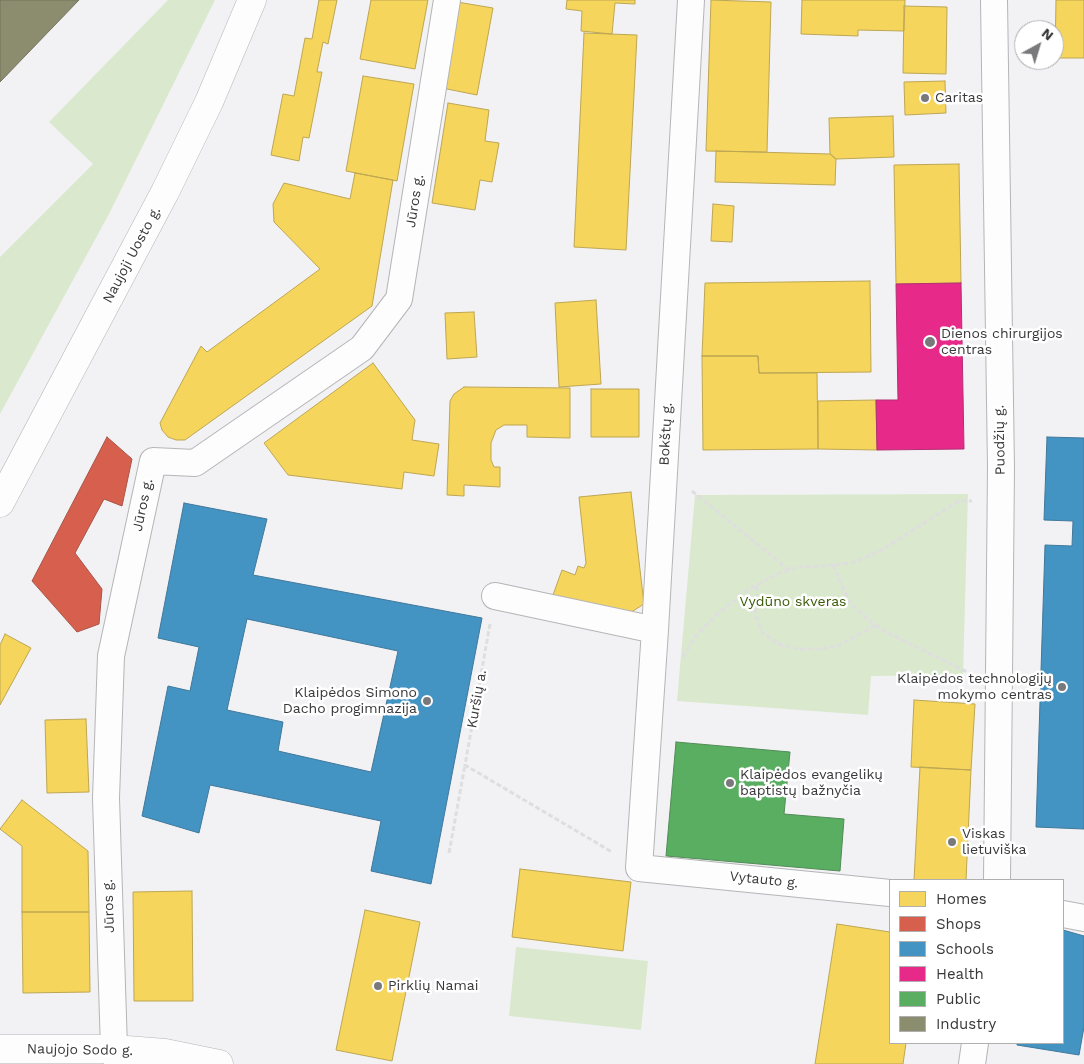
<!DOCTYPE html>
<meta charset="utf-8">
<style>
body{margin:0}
#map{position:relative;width:1084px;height:1064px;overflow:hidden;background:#f2f2f5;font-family:"Work Sans",sans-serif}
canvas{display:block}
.legend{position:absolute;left:889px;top:879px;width:175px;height:165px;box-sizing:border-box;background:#fff;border:1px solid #afafb0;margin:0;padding:6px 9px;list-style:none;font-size:15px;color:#38383a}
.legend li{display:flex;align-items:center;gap:10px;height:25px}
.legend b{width:25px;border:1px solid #afafb0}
.north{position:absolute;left:1014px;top:20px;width:50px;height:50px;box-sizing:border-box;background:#fff;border:1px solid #afafb0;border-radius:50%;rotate:39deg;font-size:14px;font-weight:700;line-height:20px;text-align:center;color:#38383a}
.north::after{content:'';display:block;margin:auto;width:18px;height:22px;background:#79797b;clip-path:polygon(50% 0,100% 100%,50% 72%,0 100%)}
</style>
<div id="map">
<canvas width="1084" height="1064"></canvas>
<ul class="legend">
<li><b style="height:14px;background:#f6d55c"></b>Homes</li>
<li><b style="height:14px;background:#d6604d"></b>Shops</li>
<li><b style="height:14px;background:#4393c3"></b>Schools</li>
<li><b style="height:14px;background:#e7298a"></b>Health</li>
<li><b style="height:14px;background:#5aae61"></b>Public</li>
<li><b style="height:14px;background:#8c8c6e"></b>Industry</li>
</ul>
<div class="north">N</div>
</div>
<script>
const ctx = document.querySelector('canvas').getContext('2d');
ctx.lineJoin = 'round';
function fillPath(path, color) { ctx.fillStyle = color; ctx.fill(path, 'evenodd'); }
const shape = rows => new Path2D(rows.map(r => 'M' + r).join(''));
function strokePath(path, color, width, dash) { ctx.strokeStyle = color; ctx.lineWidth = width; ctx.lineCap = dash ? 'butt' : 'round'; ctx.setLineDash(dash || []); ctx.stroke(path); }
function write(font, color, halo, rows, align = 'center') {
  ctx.font = font + ' "Work Sans",sans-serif'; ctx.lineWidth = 5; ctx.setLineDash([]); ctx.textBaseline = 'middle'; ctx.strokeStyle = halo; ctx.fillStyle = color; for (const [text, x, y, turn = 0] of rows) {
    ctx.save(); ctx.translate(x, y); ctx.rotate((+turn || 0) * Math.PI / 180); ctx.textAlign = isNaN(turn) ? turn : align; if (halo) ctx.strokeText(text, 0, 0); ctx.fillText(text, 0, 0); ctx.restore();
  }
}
const green = shape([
 [168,0,215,0,109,214,0,414,0,257,93,164,49,122],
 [968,494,963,675,871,676,868,715,677,701,695,495],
 [516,947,648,961,641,1030,509,1016]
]);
const homes = shape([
 [319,0,337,0,328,44,323,42,317,72,322,72,309,138,303,137,299,161,271,155,283,94,294,96,305,38,312,39,319,0],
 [371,0,428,0,415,69,360,59,371,0],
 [567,0,635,0,635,4,615,3,612,34,581,31,582,11,566,9,567,0],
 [711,0,771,2,767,152,706,151,711,0],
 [802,0,905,0,904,31,858,30,858,36,801,34,802,0],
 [1056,0,1084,0,1084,58,1055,58,1056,0],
 [457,2,493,8,477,95,442,88,457,2],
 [904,6,947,7,946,74,903,73,904,6],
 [584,33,637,35,626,250,574,247,584,33],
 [363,76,414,84,397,181,346,171,363,76],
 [945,81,946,113,905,115,904,82,945,81],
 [448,103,489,110,485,141,499,143,492,182,480,180,475,210,432,203,448,103],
 [893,116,894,157,836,159,830,154,829,118,893,116],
 [716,151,830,154,836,159,835,185,715,182,716,151],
 [959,164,961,283,896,284,894,165,959,164],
 [355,173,393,180,372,306,185,440,176,440,168,437,162,430,160,423,201,346,207,352,320,269,274,222,273,204,284,183,350,199,355,173],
 [713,204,734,206,732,242,711,241,713,204],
 [870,281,871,372,759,373,758,356,702,356,705,283,870,281],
 [596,300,601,384,559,387,555,303,596,300],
 [474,312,477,357,447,359,445,313,474,312],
 [702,356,758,356,759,373,817,373,818,449,703,450,702,356],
 [373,363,415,420,412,440,439,444,434,476,404,472,402,489,288,475,264,443,373,363],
 [464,387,570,388,570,438,527,437,527,425,504,425,496,430,491,443,491,460,494,467,500,467,500,487,464,485,464,496,447,495,450,401,454,394,464,387],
 [591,389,639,389,639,437,591,437,591,389],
 [876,400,877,450,818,449,818,401,876,400],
 [631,492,644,604,619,620,553,595,562,570,575,575,578,566,584,568,586,563,579,497,631,492],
 [5,634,31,648,0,705,0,645,5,634],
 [914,700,975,704,971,770,911,767,914,700],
 [86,719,89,792,47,793,45,720,86,719],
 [920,767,971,770,966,880,914,880,920,767],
 [22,800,88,851,89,912,22,912,22,846,0,829,22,800],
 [520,869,631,882,623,951,512,937,520,869],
 [192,891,193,1001,134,1001,133,892,192,891],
 [365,910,420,922,392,1061,336,1050,365,910],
 [22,912,89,912,90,992,23,993,22,912],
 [837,924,890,932,890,1043,906,1043,903,1064,815,1064,837,924]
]);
const shops = shape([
 [107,437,132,459,122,506,104,499,75,553,102,589,99,624,77,632,32,581,107,437]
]);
const schools = shape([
 [1047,437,1084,438,1084,829,1036,827,1045,545,1072,546,1073,521,1044,520,1047,437],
 [184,503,267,519,253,575,482,618,431,884,371,871,381,821,210,785,199,833,142,816,168,686,190,691,199,647,158,638,184,503],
 [247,619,398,651,371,772,278,751,283,722,227,710,247,619],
 [1063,930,1084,936,1084,1027,1079,1055,1017,1045,1017,1043,1063,1043,1063,930]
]);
const health = shape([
 [961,283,964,449,877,450,876,400,898,400,896,284,961,283]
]);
const public = shape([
 [676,742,790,752,784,814,844,819,840,871,666,856,676,742]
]);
const industry = shape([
 [0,0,79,0,0,82,0,0]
]);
const path = shape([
 [692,491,789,570],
 [833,565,850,603,871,622,886,632,971,674],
 [757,586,755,614,762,632,778,644,798,649,821,649,840,645,876,625],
 [490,624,465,765,612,852],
 [683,657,695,637,716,615,748,590,781,572,799,567,827,566,855,562,880,551,959,501,972,501],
 [449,853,465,765]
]);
const street = shape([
 [691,0,655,630,639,868,890,893],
 [994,0,1001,468,997,880],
 [495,596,655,630],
 [1063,914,1084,918],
 [117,1064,114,1049,106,798,111,656,153,461,195,463,362,348,399,299,447,0],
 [972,1064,975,1043]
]);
const secondary = shape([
 [0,1049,114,1049,165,1053,219,1064]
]);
const primary = shape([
 [0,503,165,192,209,102,252,0]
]);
const markers = [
 [925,98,5,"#79797b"],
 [930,342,6,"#79797b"],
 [1062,687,5,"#79797b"],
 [427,701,5,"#79797b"],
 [730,783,5,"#79797b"],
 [952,842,5,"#79797b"],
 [378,986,5,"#79797b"]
];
const poiNames = [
 ["Caritas",935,98],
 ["Dienos chirurgijos",941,334],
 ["centras",941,350],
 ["Klaipėdos technologijų",1052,679,"right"],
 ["mokymo centras",1052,695,"right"],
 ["Klaipėdos Simono",417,693,"right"],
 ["Dacho progimnazija",417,709,"right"],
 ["Klaipėdos evangelikų",740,775],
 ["baptistų bažnyčia",740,791],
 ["Viskas",962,834],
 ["lietuviška",962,850],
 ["Pirklių Namai",388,986]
];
const streetNames = [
 ["Jūros g.",415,201,-81],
 ["Naujoji Uosto g.",132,255,-62],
 ["Bokštų g.",666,434,-87],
 ["Puodžių g.",1000,440,-91],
 ["Jūros g.",143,505,-78],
 ["Kuršių a.",477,699,-80],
 ["Vytauto g.",764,880,6],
 ["Jūros g.",109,906,-92],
 ["Naujojo Sodo g.",80,1050,1]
];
const parkNames = [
 ["Vydūno skveras",793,602]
];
fillPath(green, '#dae9ce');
fillPath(homes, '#f6d55c');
strokePath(homes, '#bda652', 1);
fillPath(shops, '#d6604d');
strokePath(shops, '#a75447', 1);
fillPath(schools, '#4393c3');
strokePath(schools, '#40789a', 1);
fillPath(health, '#e7298a');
strokePath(health, '#b22e72', 1);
fillPath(public, '#5aae61');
strokePath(public, '#508b55', 1);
fillPath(industry, '#8c8c6e');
strokePath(industry, '#73735e', 1);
strokePath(street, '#b5b5b7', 28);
strokePath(secondary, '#b5b5b7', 29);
strokePath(primary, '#b5b5b7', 29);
strokePath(path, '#dededf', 3, [5, 2.5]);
strokePath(street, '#fdfdfe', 26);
strokePath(secondary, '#fdfdfe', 28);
strokePath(primary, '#fdfdfe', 28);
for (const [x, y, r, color] of markers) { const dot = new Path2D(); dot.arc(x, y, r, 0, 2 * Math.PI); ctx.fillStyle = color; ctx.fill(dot); strokePath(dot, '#fff', 2); }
write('14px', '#38383a', '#fff', poiNames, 'left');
write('14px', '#38383a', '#fff', streetNames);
write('14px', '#375804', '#fff', parkNames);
</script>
